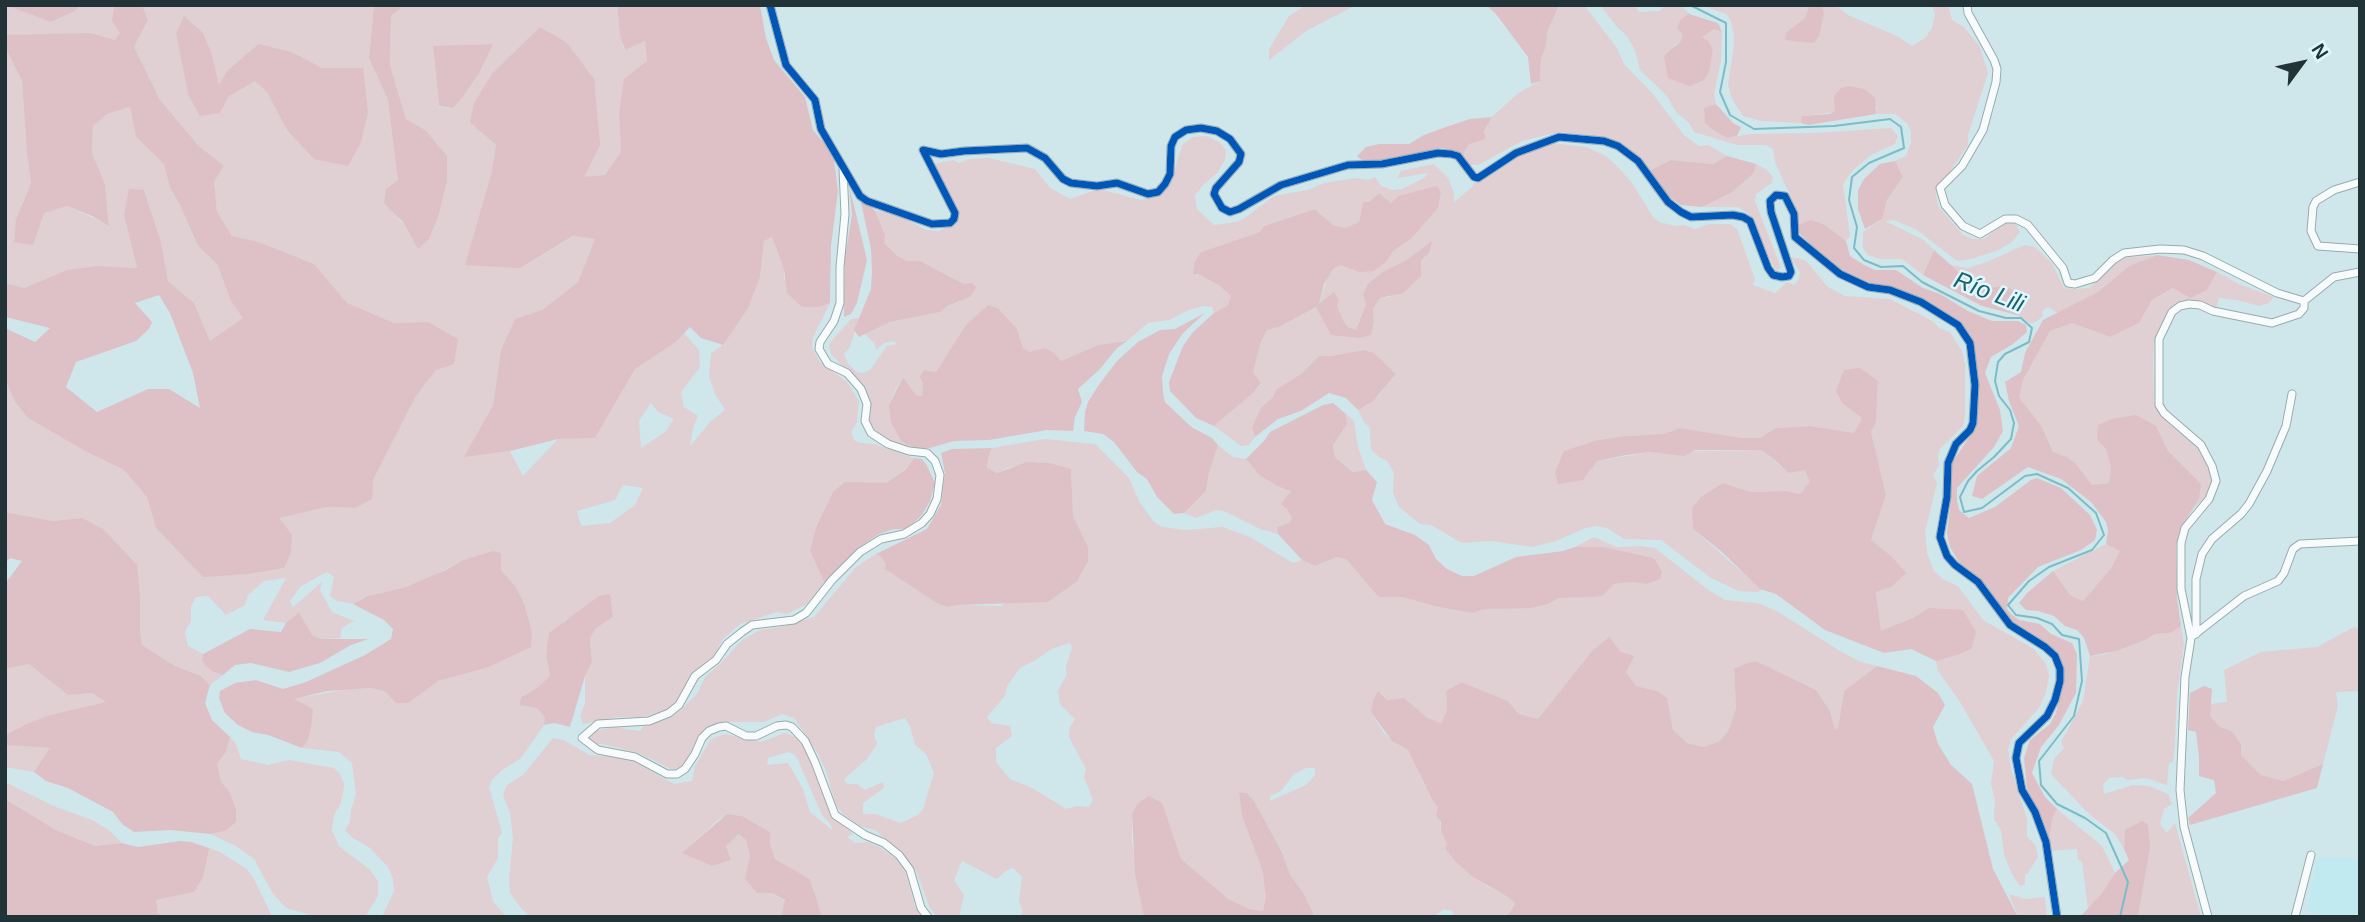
<!DOCTYPE html>
<meta charset="utf-8">
<style>
body{margin:0}
#map{position:relative;width:2365px;height:922px;overflow:hidden;background:#cfe7eb;font-family:Arial,sans-serif}
canvas{display:block}
.frame{position:absolute;inset:0;border:7px solid #213336;pointer-events:none}
.north{position:absolute;left:2267px;top:28px;width:70px;height:70px;-webkit-text-stroke:5px #def8fe;paint-order:stroke;rotate:57deg;font-size:19px;font-weight:700;line-height:28px;text-align:center;color:#213336}
.north::after{content:'';display:block;margin:auto;width:24px;height:32px;background:#213336;clip-path:polygon(50% 0,100% 100%,50% 72%,0 100%)}
</style>
<div id="map">
<canvas width="2365" height="922"></canvas>
<div class="frame"></div>
<div class="north">N</div>
</div>
<script>
const ctx = document.querySelector('canvas').getContext('2d');
ctx.lineJoin = 'round';
function fillPath(path, color) { ctx.fillStyle = color; ctx.fill(path, 'evenodd'); }
const shape = rows => new Path2D(rows.map(r => 'M' + r).join(''));
function strokePath(path, color, width, dash) { ctx.strokeStyle = color; ctx.lineWidth = width; ctx.lineCap = dash ? 'butt' : 'round'; ctx.setLineDash(dash || []); ctx.stroke(path); }
function write(font, color, halo, rows, align = 'center') {
  ctx.font = font + ' Arial,sans-serif'; ctx.lineWidth = 5; ctx.setLineDash([]); ctx.textBaseline = 'middle'; ctx.strokeStyle = halo; ctx.fillStyle = color; for (const [text, x, y, turn = 0] of rows) {
    ctx.save(); ctx.translate(x, y); ctx.rotate((+turn || 0) * Math.PI / 180); ctx.textAlign = isNaN(turn) ? turn : align; if (halo) ctx.strokeText(text, 0, 0); ctx.fillText(text, 0, 0); ctx.restore();
  }
}
const built = shape([
 [2317,858,2360,859,2360,917,2328,917,2307,911]
]);
const green = shape([
 [5,5,51,22,75,11,81,5,125,5,114,7,121,33,115,40,90,34,5,35],
 [142,5,374,5,369,58,388,100,397,160,398,181,386,189,400,221,404,223,425,130,406,119,390,65,391,16,404,5,617,5,620,36,624,50,645,41,647,61,619,114,621,152,605,175,584,178,566,42,540,27,471,122,496,145,491,175,520,268,574,236,595,239,578,282,542,310,515,319,501,350,493,405,465,456,510,451,523,476,558,439,595,438,635,369,676,342,684,333,699,350,700,367,681,392,684,407,698,416,693,428,690,446,711,421,725,410,715,394,709,376,711,353,723,345,760,277,764,241,772,237,784,269,784,279,819,307,830,303,813,337,812,348,820,362,847,382,859,401,857,422,851,432,854,440,860,443,874,444,914,458,906,468,886,483,870,484,833,492,810,551,825,584,807,604,787,614,777,612,740,624,723,639,714,656,690,676,677,702,667,710,642,717,617,717,583,724,580,715,585,704,585,676,592,662,590,638,595,629,613,617,599,596,577,614,565,620,549,641,546,656,550,676,537,688,521,697,519,705,537,708,545,717,544,725,521,758,501,771,492,780,489,787,502,833,498,838,498,858,487,877,493,901,506,917,382,917,394,891,393,879,388,867,370,848,353,838,345,830,350,822,351,810,356,794,352,763,339,752,302,748,307,742,293,699,348,689,371,688,386,692,438,681,486,668,532,632,524,603,515,586,501,570,461,561,426,580,406,587,368,596,353,604,337,601,330,596,334,577,327,572,301,586,290,601,293,607,322,582,320,590,332,612,354,621,342,628,340,638,321,639,312,635,299,612,286,623,263,620,286,578,264,581,248,595,245,605,226,615,208,596,196,597,191,606,191,621,185,632,188,646,203,654,202,661,211,671,223,675,210,685,201,676,175,666,142,645,140,631,140,597,82,518,53,521,5,512,5,379,15,402,28,418,85,451,124,470,147,497,156,528,203,576,249,574,284,568,278,518,327,507,355,508,373,480,416,396,436,370,428,322,394,323,346,303,314,264,259,242,232,236,217,213,214,182,224,166,199,146,160,100,134,47,148,20],
 [176,34,212,55,219,86,294,53,322,68,363,68,287,130,267,92,255,80,229,96,220,113,188,94],
 [493,44,453,108,439,107,433,47],
 [651,403,658,412,674,419,665,432,641,448,639,421],
 [623,485,643,488,635,505,610,523,581,526,577,511,615,500],
 [1306,5,1356,5,1306,31,1269,60,1269,49,1289,16],
 [1559,5,1584,5,1617,48,1624,64,1652,93,1684,135,1699,146,1708,145,1727,156,1713,164,1671,160,1649,171,1631,151,1622,145,1590,135,1559,132,1522,141,1478,165,1469,165,1462,157,1469,144,1484,131,1492,117,1517,94,1540,81,1541,59,1546,46,1547,32],
 [1600,5,1635,5,1639,12,1660,11,1665,5,1680,5,1690,14,1681,19,1683,34,1681,41,1673,46,1711,61,1713,50,1701,37,1714,29,1722,32,1721,61,1714,94,1716,104,1704,109,1728,138,1750,134,1814,133,1891,128,1898,136,1895,144,1871,155,1852,171,1843,184,1850,237,1845,241,1825,225,1795,226,1792,200,1775,162,1773,149,1766,145,1737,145,1694,132,1689,123,1676,112,1667,96,1640,70,1635,50,1627,36,1617,27],
 [1701,5,1836,5,1848,15,1899,37,1912,46,1925,38,1932,28,1935,14,1932,5,1948,5,1952,20,1964,27,1980,47,1988,73,1968,135,1968,145,1936,192,1938,206,1963,235,1973,239,1984,239,2005,223,2015,223,2020,232,2011,243,1996,251,1971,259,1957,261,1917,230,1894,220,1885,221,1924,240,1934,250,1923,275,1902,259,1880,259,1868,255,1863,248,1863,232,1882,219,1887,200,1903,177,1895,161,1906,156,1911,143,1911,132,1907,123,1895,114,1876,114,1877,107,1803,116,1801,123,1762,121,1743,116,1732,99,1728,84,1734,45,1734,34,1730,19,1726,14],
 [5,40,6,49,22,81,27,155,31,183,16,219,67,206,109,225,105,184,92,153,93,126,107,114,130,107,136,137,164,164,170,188,180,205,198,246,217,264,231,301,244,318,210,342,194,303,168,281,161,242,144,190,124,215,137,268,96,266,67,270,24,288,5,283],
 [1207,136,1219,142,1226,150,1225,160,1218,172,1203,185,1195,196,1197,209,1214,225,1236,222,1245,218,1274,196,1307,190,1325,183,1355,178,1368,180,1375,177,1381,186,1392,190,1402,189,1424,178,1428,173,1397,178,1401,171,1434,164,1448,178,1454,193,1454,202,1472,187,1476,180,1526,151,1550,143,1586,147,1606,156,1617,166,1632,183,1653,217,1659,222,1676,226,1684,225,1695,229,1710,224,1730,224,1737,229,1755,279,1753,285,1775,293,1787,282,1794,285,1799,279,1800,272,1791,258,1798,258,1806,261,1828,287,1845,296,1890,299,1934,322,1939,328,1950,332,1962,351,1965,365,1965,416,1963,426,1940,449,1938,456,1939,466,1933,475,1937,483,1925,532,1927,553,1934,571,1944,580,1958,586,1983,620,2034,649,2046,664,2049,676,2046,692,2039,708,2011,739,2008,749,2011,769,2027,819,2027,836,2036,846,2038,857,2028,873,2025,875,2025,884,2020,886,2013,876,2004,855,2001,830,1994,819,1995,800,1991,784,1994,761,1960,702,1938,671,1936,661,1957,655,1928,608,1913,618,1881,632,1876,592,1891,587,1891,556,1871,540,1886,495,1871,432,1876,422,1878,381,1843,404,1862,418,1854,433,1810,426,1777,428,1760,438,1742,438,1680,428,1664,434,1625,436,1598,440,1583,480,1597,461,1651,452,1762,450,1788,473,1805,469,1810,482,1800,494,1787,491,1751,492,1723,483,1693,529,1762,590,1757,592,1739,591,1711,578,1661,540,1624,539,1607,528,1597,526,1585,528,1556,541,1532,547,1491,541,1462,543,1431,525,1420,524,1399,507,1393,493,1394,473,1387,461,1379,457,1371,449,1370,428,1364,422,1358,410,1379,395,1396,374,1374,353,1364,350,1331,356,1319,356,1301,374,1277,389,1272,398,1261,408,1252,427,1255,437,1249,445,1241,446,1214,426,1253,393,1261,384,1253,372,1261,342,1267,330,1279,327,1316,307,1360,338,1374,322,1373,309,1380,298,1390,297,1429,253,1431,242,1363,295,1366,304,1356,330,1348,327,1344,322,1337,306,1334,293,1319,305,1328,275,1333,268,1342,265,1359,272,1385,262,1393,251,1412,238,1438,208,1441,192,1437,187,1398,196,1391,203,1379,193,1369,202,1363,202,1359,222,1345,228,1333,225,1315,209,1264,226,1260,232,1201,252,1198,274,1220,286,1232,295,1228,305,1214,313,1212,307,1204,306,1189,310,1169,320,1148,323,1127,341,1098,345,1061,361,1054,353,1030,352,1023,348,1017,329,998,308,988,305,966,326,936,372,924,370,922,396,916,395,903,377,896,388,889,405,917,449,925,448,925,451,919,451,886,440,871,426,868,399,855,379,831,354,829,345,833,339,851,319,859,318,850,347,844,354,848,364,857,372,862,373,870,370,887,346,897,344,894,341,884,343,876,350,875,344,865,334,890,322,939,312,947,306,970,297,964,284,920,261,907,261,896,256,884,243,875,211,894,213,926,230,939,231,953,223,953,205,939,189,933,164,953,160,959,163,969,159,989,158,1035,169,1050,188,1070,199,1099,189,1141,200,1161,193,1172,179,1182,145,1193,137],
 [1756,164,1766,169,1773,177,1772,183,1756,194,1755,201,1781,268,1776,271,1762,243,1755,221,1748,213,1738,207,1702,207,1731,193,1754,173],
 [2025,245,2035,247,2052,263,2064,288,2075,289,2089,288,2116,262,2123,258,2157,255,2129,266,2098,292,2058,313,2048,307,2042,311,2043,316,2037,321,2031,324,2017,315,2024,309,2005,286,1978,289,1950,265,1968,268,1984,263],
 [2217,272,2239,284,2274,297,2269,303,2259,306,2237,300,2219,298,2216,310,2181,303,2160,331,2154,344,2153,360,2154,401,2164,417,2193,440,2206,463,2212,477,2212,485,2206,496,2190,512,2199,498,2168,451,2156,426,2097,440,2106,449,2111,468,2109,483,2092,485,2076,464,2067,457,2053,452,2041,425,2019,398,2023,380,2050,331,2072,323,2110,337,2139,323,2152,300,2174,288,2207,290],
 [1346,414,1354,421,1358,447,1366,470,1354,472,1335,457,1333,447,1347,424],
 [1045,439,1095,444,1129,478,1140,503,1154,522,1162,527,1186,530,1223,527,1250,537,1293,563,1302,560,1315,566,1337,557,1346,559,1365,580,1393,597,1402,597,1438,607,1472,613,1485,609,1548,604,1559,598,1595,597,1603,594,1614,584,1631,582,1646,584,1654,558,1604,547,1575,547,1594,537,1617,547,1640,546,1655,548,1707,589,1725,600,1757,603,1775,610,1840,651,1861,662,1877,666,1844,691,1838,728,1835,731,1830,711,1816,690,1756,661,1734,670,1736,708,1728,733,1718,742,1703,747,1687,743,1673,730,1667,698,1657,691,1636,686,1626,672,1621,652,1609,638,1592,651,1538,719,1519,714,1508,701,1461,682,1446,691,1447,712,1441,723,1428,718,1404,698,1387,700,1378,692,1371,712,1384,733,1392,741,1408,750,1415,763,1423,782,1439,807,1441,831,1455,861,1487,886,1510,897,1515,904,1507,917,1455,917,1452,911,1444,909,1434,917,1315,917,1304,894,1291,876,1280,847,1254,801,1247,793,1239,792,1242,816,1263,872,1267,898,1263,911,1249,909,1228,899,1196,874,1181,859,1174,841,1137,804,1132,814,1132,842,1144,917,1019,917,1023,912,1019,901,1022,877,1013,868,1007,870,997,879,962,861,954,880,964,895,959,917,937,917,930,908,916,871,902,854,875,830,860,826,843,814,836,805,826,771,817,752,794,718,782,714,764,722,725,722,702,734,694,753,680,770,671,769,639,753,602,744,592,744,586,736,592,732,613,727,640,731,644,726,669,718,680,711,697,694,705,677,720,664,742,640,760,630,780,627,814,617,856,567,876,554,880,555,887,564,885,569,938,604,948,607,957,605,1001,606,1088,547,1073,516,1071,470,1038,462,1010,467,997,473,987,469,988,458,992,448],
 [1070,643,1072,647,1066,667,1067,674,1058,691,1060,704,1075,719,1070,727,1069,737,1086,769,1084,777,1093,800,1089,807,1077,806,1066,809,1034,789,1010,779,996,762,996,748,1012,736,1010,726,991,723,987,717,1005,696,1007,686,1020,668,1036,660,1051,649],
 [905,718,910,726,915,745,926,754,934,773,923,809,918,815,901,823,875,814,863,814,863,803,884,788,883,782,865,790,857,784,847,784,844,779,867,759,877,744,874,735,876,727],
 [1306,768,1315,768,1315,775,1306,785,1270,801,1270,796,1281,791,1294,774],
 [1218,445,1233,457,1246,459,1259,475,1277,486,1291,490,1287,497,1287,508,1293,518,1289,523,1277,527,1278,534,1260,529,1224,511,1216,510,1196,518,1184,513,1206,491,1209,473],
 [2106,544,2121,550,2112,567,2083,601,2070,595,2053,571],
 [2181,626,2184,644,2177,693,2175,743,2173,762,2169,763,2167,785,2146,778,2127,780,2123,777,2109,778,2103,785,2104,794,2133,785,2149,786,2168,794,2172,804,2164,809,2160,824,2167,833,2175,823,2201,917,2138,917,2150,848,2125,830,2124,849,2115,834,2090,815,2051,774,2054,759,2064,748,2061,742,2083,701,2090,656,2103,655,2145,640,2155,634,2170,633],
 [2354,627,2360,629,2360,691,2336,692,2338,706,2323,764,2283,781,2261,775,2241,755,2231,731,2220,727,2210,716,2210,704,2227,702,2224,670,2261,652,2317,647],
 [29,664,68,695,92,693,107,702,50,715,5,735,5,669],
 [785,733,796,737,805,747,839,821,853,834,847,837,855,843,867,842,879,847,898,860,907,876,915,906,922,917,822,917,810,879,775,859,770,844,770,832,742,816,727,814,718,820,683,853,712,866,731,860,726,846,739,834,746,840,757,893,772,893,785,901,781,917,530,917,520,907,510,893,509,880,513,838,510,813,503,795,507,785,524,774,553,738,564,740,589,755,627,758,674,784,692,781,695,766,711,739,725,734,761,742],
 [788,752,794,754,798,760,822,815,831,825,832,830,810,812,803,789,788,763,767,765,768,758],
 [230,737,236,744,241,759,268,765,289,760,334,768,340,774,344,784,343,793,340,806,334,814,332,831,339,846,369,869,378,881,378,896,365,917,309,917,307,914,286,908,273,894,254,859,236,846,210,834,225,831,229,791,221,782,217,764,226,752],
 [5,745,51,748,34,772,5,767],
 [5,782,56,807,92,820,109,830,122,843,95,846,56,830,5,799],
 [2057,809,2102,846,2115,873,2102,893,2088,909,2082,861,2078,860,2077,849,2051,851,2049,842,2052,819],
 [209,848,220,852,247,869,254,879,271,914,274,917,164,917,158,913,156,900,194,892],
 [2009,894,2025,899,2045,897,2047,917,2018,917]
]);
const forest = shape([
 [5,5,81,5,75,11,51,22],
 [125,5,142,5,148,20,134,47,160,100,199,146,224,166,214,182,217,212,232,236,259,242,314,264,347,303,394,323,428,322,458,339,454,364,436,370,416,396,373,480,372,499,355,508,327,507,279,518,292,535,291,552,284,568,249,574,203,577,156,528,147,497,124,470,85,451,28,418,15,402,5,379,5,328,35,342,50,328,5,317,5,283,24,288,67,270,96,266,137,268,124,215,129,189,144,190,161,242,168,281,194,303,210,341,243,318,231,301,217,264,198,246,180,205,170,188,164,164,136,137,130,107,107,114,93,126,92,153,105,184,109,226,92,216,67,206,44,213,33,245,14,242,16,219,31,183,27,155,22,81,6,49,5,35,90,33,115,40,120,33,112,21,114,7],
 [159,295,170,313,193,373,200,408,169,389,148,389,97,412,66,387,76,362,136,341,149,329,152,322,135,303],
 [374,5,404,5,391,16,390,65,406,119,425,130,447,156,447,181,438,217,429,239,418,249,404,223,384,203,386,189,398,180,388,100,369,58],
 [617,5,760,5,766,38,774,60,805,97,813,130,825,144,834,160,838,191,831,246,830,303,819,307,802,307,787,293,784,269,772,237,764,241,760,277,748,308,723,345,701,338,690,327,676,342,635,369,595,438,558,439,510,451,464,457,493,405,501,350,515,319,542,310,578,282,595,239,573,236,520,268,465,265,491,175,496,145,470,122,474,103,492,74,540,27,566,42,594,79,600,145,584,177,605,175,621,152,619,114,624,79,647,61,645,41,625,50,620,36],
 [1486,5,1559,5,1547,32,1546,46,1541,59,1540,81,1531,84,1528,57,1496,14],
 [1810,5,1822,5,1824,13,1819,36,1814,43,1785,40,1786,33,1805,18],
 [1689,14,1718,23,1722,32,1714,29,1702,37,1708,41,1713,50,1709,72,1704,80,1690,86,1668,78,1664,56,1681,41,1683,34,1677,28,1681,19],
 [184,16,203,33,212,55,219,85,227,71,259,44,294,53,322,68,363,68,368,113,361,142,348,166,314,159,287,130,267,92,255,81,229,96,220,113,200,116,188,94,176,34],
 [493,44,479,73,464,95,453,108,439,106,433,46],
 [1849,86,1864,89,1875,98,1876,114,1808,125,1801,123,1802,116,1830,114,1835,111,1834,96,1841,88],
 [1716,104,1733,123,1741,127,1737,136,1728,138,1715,131,1705,123,1704,108],
 [1492,117,1484,131,1485,139,1469,144,1462,157,1457,152,1442,148,1383,161,1363,161,1357,156,1366,147,1379,144,1409,144,1424,135,1446,127,1470,119],
 [1727,156,1756,164,1754,173,1731,193,1702,207,1681,205,1671,198,1649,171,1671,160,1713,164],
 [1895,161,1903,177,1887,200,1882,219,1865,229,1858,209,1858,190,1864,179,1880,164],
 [849,185,867,260,857,303,851,314,844,317,845,257,852,215],
 [1437,186,1441,192,1438,208,1412,238,1393,251,1386,262,1373,271,1359,272,1341,265,1333,269,1324,284,1319,304,1334,292,1339,301,1337,306,1344,322,1348,327,1356,330,1366,304,1363,295,1368,284,1383,272,1407,260,1432,241,1429,253,1421,261,1421,276,1403,293,1380,298,1373,309,1374,322,1371,335,1360,338,1331,335,1316,307,1279,327,1267,330,1261,342,1253,372,1261,383,1253,393,1214,426,1196,418,1170,391,1169,382,1183,346,1193,332,1214,313,1228,305,1231,296,1220,286,1198,274,1193,274,1195,261,1201,252,1260,232,1264,226,1315,209,1333,225,1345,228,1359,222,1363,202,1369,202,1379,193,1391,203,1398,196],
 [861,202,867,202,875,211,885,235,884,243,897,256,907,261,920,261,964,284,972,283,976,287,970,297,947,306,940,312,890,322,859,337,854,330,871,289,872,272,871,249],
 [1811,220,1825,225,1846,241,1850,256,1864,265,1875,270,1896,270,1923,288,1940,294,1968,311,1992,321,2018,321,2026,325,2027,332,2013,344,1991,357,1985,373,2000,410,2003,431,1994,447,1957,488,1957,500,1959,510,1969,518,1995,507,2031,480,2037,478,2061,488,2090,515,2097,530,2095,540,2081,550,2038,567,2008,598,2007,609,2011,614,2019,620,2040,624,2051,634,2072,643,2077,654,2076,693,2059,725,2041,747,2032,773,2045,797,2057,809,2052,819,2049,842,2027,790,2024,758,2030,740,2050,724,2056,713,2063,683,2062,669,2045,647,2013,625,1987,586,1960,564,1950,547,1947,533,1950,509,1952,463,1970,436,1978,415,1978,390,1973,351,1962,331,1914,295,1896,288,1872,286,1844,276,1796,230,1795,226],
 [1934,250,1978,289,2005,286,2014,291,2022,300,2024,309,2017,315,1982,306,1923,275],
 [2157,255,2189,260,2217,272,2207,290,2190,298,2173,288,2152,300,2139,323,2110,337,2072,323,2050,331,2023,380,2019,398,2041,425,2053,452,2067,457,2076,464,2092,485,2109,483,2111,468,2106,449,2097,440,2098,425,2112,419,2136,415,2156,426,2168,451,2201,484,2199,498,2179,532,2176,547,2177,598,2181,626,2170,633,2155,634,2145,640,2116,651,2090,656,2084,638,2077,630,2065,626,2054,616,2038,611,2026,610,2019,603,2027,593,2053,571,2070,595,2083,601,2112,567,2120,551,2106,544,2108,530,2106,522,2091,502,2061,479,2028,467,1982,499,1972,496,1977,476,2011,448,2019,426,2009,401,2005,382,2021,372,2025,353,2043,320,2098,292,2129,266],
 [988,305,998,308,1017,329,1023,348,1030,352,1045,348,1054,353,1061,361,1098,345,1127,341,1117,348,1100,369,1078,389,1082,402,1075,417,1073,431,1047,430,989,440,954,441,930,448,917,449,901,441,891,422,889,405,903,377,916,395,922,396,923,383,920,377,924,370,936,372,966,325],
 [1205,313,1183,333,1169,354,1162,376,1163,393,1165,402,1186,422,1193,428,1212,438,1218,445,1209,473,1206,491,1184,513,1174,514,1157,497,1147,479,1137,472,1114,442,1103,434,1084,431,1085,412,1088,402,1098,386,1117,361,1138,342,1160,330,1175,329],
 [1364,350,1374,353,1396,374,1373,401,1358,410,1346,398,1329,393,1301,411,1278,419,1255,437,1252,427,1261,408,1272,398,1277,389,1301,374,1319,356,1331,356],
 [1860,368,1878,381,1876,422,1871,432,1886,495,1871,540,1891,556,1906,573,1891,587,1876,592,1881,631,1913,618,1928,608,1963,610,1976,632,1971,649,1957,655,1936,661,1911,649,1884,653,1825,630,1776,594,1760,589,1722,552,1693,529,1692,508,1701,497,1723,483,1751,492,1787,491,1800,494,1810,482,1805,470,1788,473,1778,463,1762,450,1695,450,1684,456,1651,452,1626,455,1597,461,1583,480,1558,484,1555,472,1564,451,1598,440,1625,436,1664,434,1680,428,1742,438,1760,438,1776,428,1810,426,1854,433,1862,418,1843,404,1836,391,1844,370],
 [1333,403,1346,414,1347,424,1333,446,1335,457,1353,472,1366,470,1377,482,1372,500,1385,524,1415,535,1429,545,1436,559,1447,569,1462,576,1474,576,1516,557,1563,551,1575,547,1604,547,1654,558,1662,572,1660,579,1646,584,1631,582,1614,584,1603,595,1595,597,1559,598,1548,604,1530,608,1485,609,1472,613,1438,607,1402,597,1379,597,1346,559,1337,557,1315,566,1302,560,1278,534,1277,527,1289,523,1292,518,1287,509,1281,504,1291,491,1277,486,1259,475,1246,459,1264,441,1270,432,1323,405],
 [992,448,988,458,987,468,997,473,1027,462,1049,463,1071,469,1073,516,1088,547,1088,561,1077,581,1048,602,957,605,948,607,938,604,885,569,886,564,880,556,876,554,927,529,941,505,945,473,941,453,952,449],
 [914,458,922,459,926,464,935,483,930,501,922,515,907,529,894,529,879,534,860,547,825,584,810,551,816,528,833,492,845,482,886,483,906,469],
 [5,512,53,521,82,518,103,529,137,565,140,597,140,631,142,645,175,666,201,676,210,685,205,703,212,720,230,737,226,752,217,764,221,782,229,791,236,809,236,822,225,831,210,834,171,830,134,832,122,824,113,812,68,788,46,781,34,772,50,748,5,745,5,735,27,724,50,715,106,702,92,693,68,695,29,664,5,669,5,584,22,561,10,558,5,563],
 [493,551,501,553,501,570,515,586,524,603,532,632,531,647,486,668,438,681,408,703,396,703,386,692,371,688,327,691,294,699,313,709,311,728,307,742,302,748,268,735,252,732,238,725,225,713,219,698,220,691,235,683,256,680,283,689,306,682,365,655,391,639,393,629,384,620,353,604,368,596,406,587,446,570,461,561],
 [610,594,613,617,595,629,590,638,592,662,585,676,570,727,555,723,544,725,545,717,537,708,519,705,521,697,537,688,550,676,546,656,549,633,599,596],
 [299,612,312,635,321,639,368,639,351,645,320,663,289,672,251,663,235,665,223,675,211,671,202,661,203,654,250,629,281,632,286,623],
 [1609,637,1621,652,1634,656,1626,672,1636,686,1657,691,1667,698,1673,730,1687,743,1703,747,1718,742,1728,732,1736,708,1734,669,1748,663,1756,661,1816,690,1830,711,1835,730,1838,728,1844,691,1877,666,1916,676,1938,693,1945,705,1933,727,1938,744,1951,765,1972,784,1993,869,2018,917,1921,917,1919,915,1907,917,1507,917,1515,904,1510,898,1473,877,1455,861,1446,849,1447,844,1441,831,1441,822,1436,815,1438,807,1433,801,1408,750,1392,741,1371,712,1373,701,1378,691,1387,700,1404,698,1428,718,1441,723,1447,711,1446,691,1461,682,1508,701,1519,714,1538,719,1592,651],
 [2204,686,2212,689,2210,716,2220,727,2231,731,2241,744,2241,755,2261,775,2283,781,2323,764,2317,788,2190,825,2188,818,2216,793,2214,780,2199,776,2199,757,2196,732,2188,730,2190,693],
 [1239,792,1247,793,1254,801,1280,848,1291,876,1304,894,1315,917,1144,917,1135,873,1132,814,1137,804,1149,796,1162,803,1181,859,1228,899,1249,909,1263,911,1266,898,1263,872,1242,816],
 [5,799,56,830,95,846,122,843,138,847,180,841,191,842,209,848,203,877,194,892,156,900,158,913,164,917,5,917],
 [727,814,742,816,770,832,770,844,775,859,810,879,822,917,781,917,785,900,772,893,757,893,745,879,750,857,746,840,739,834,726,846,731,860,712,866,682,853],
 [2142,821,2148,825,2150,848,2138,917,2080,917,2102,893,2115,873,2129,860,2124,849,2125,830]
]);
const stream = shape([
 [1690,5,1726,23,1726,62,1720,92,1730,115,1754,129,1834,126,1890,119,1901,127,1904,148,1869,163,1852,177,1849,200,1857,227,1854,248,1864,260,1881,267,1903,266,1922,282,1979,311,2006,318,2021,318,2032,328,2029,342,2005,354,1998,362,1995,381,1999,396,2010,410,2014,423,2011,439,1994,457,1977,471,1968,481,1960,497,1964,512,1982,508,2025,476,2037,474,2068,488,2096,513,2104,535,2092,550,2049,567,2029,581,2008,605,2016,615,2037,618,2052,624,2062,635,2079,639,2082,681,2074,716,2039,761,2041,785,2057,804,2085,818,2106,833,2128,882,2120,917]
]);
const minor = shape([
 [770,5,786,65,815,100,821,129,860,196,867,201,932,224,950,223,954,219,955,213,923,150,941,154,964,151,1027,148,1045,158,1063,179,1071,183,1097,186,1117,183,1148,194,1158,192,1165,184,1170,174,1171,146,1175,137,1186,130,1201,128,1217,131,1230,139,1241,154,1239,162,1216,188,1214,194,1222,208,1230,212,1239,209,1281,185,1348,165,1382,164,1438,153,1451,154,1458,156,1474,177,1478,178,1516,153,1559,137,1604,141,1618,146,1638,161,1668,202,1681,212,1691,217,1733,215,1743,217,1750,221,1768,268,1773,275,1782,277,1789,276,1791,272,1771,212,1770,201,1776,195,1785,196,1794,214,1795,237,1840,274,1868,287,1890,290,1921,302,1958,325,1970,343,1975,385,1973,423,1970,430,1956,444,1948,463,1947,497,1940,537,1947,556,1955,565,1978,582,2010,625,2045,647,2055,656,2060,669,2060,681,2055,700,2047,716,2019,743,2016,758,2022,790,2035,812,2046,842,2057,917],
 [1967,5,1968,13,1994,60,1997,69,1996,82,1983,130,1962,166,1940,188,1945,205,1963,226,1980,234,2005,219,2016,219,2028,225,2063,268,2068,283,2075,284,2095,278,2113,260,2124,253,2160,249,2184,250,2203,256,2277,293,2304,301],
 [843,169,845,214,840,267,840,303,834,321,820,342,819,349,828,364,847,373,861,389,867,404,865,421,871,433,888,444,909,451,927,453,935,461,940,475,937,499,930,514,922,523,904,534,881,539,860,552,832,580,806,613,794,620,752,625,742,632,727,644,716,660,695,676,679,705,669,713,649,721,598,724,582,738,598,750,635,757,667,774,677,774,685,769,695,754,702,738,709,731,719,727,726,726,746,736,756,736,777,726,786,725,792,727,805,741,815,762,835,815,865,835,884,843,899,855,910,870,921,908,928,917],
 [2360,182,2334,190,2316,201,2313,207,2311,231,2318,246,2360,249],
 [2196,634,2196,579,2202,554,2212,539,2241,514,2249,504,2267,471,2286,426,2292,394],
 [2194,635,2244,596,2278,581,2284,573,2293,549,2300,544,2360,541],
 [2208,917,2184,827,2180,790,2185,677,2191,638,2181,589,2181,543,2185,528,2209,499,2216,481,2212,466,2201,445,2164,413,2159,405,2159,339,2172,312,2180,306,2189,304,2200,305,2213,311,2272,323,2299,314,2304,308,2304,301,2334,277,2360,272],
 [2295,917,2311,855]
]);
const cycleway = shape([
 [770,5,786,65,815,100,821,129,860,196,867,201,932,224,950,223,954,219,955,213,923,150,941,154,964,151,1027,148,1045,158,1063,179,1071,183,1097,186,1117,183,1148,194,1158,192,1165,184,1170,174,1171,146,1175,137,1186,130,1201,128,1217,131,1230,139,1241,154,1239,162,1216,188,1214,194,1222,208,1230,212,1239,209,1281,185,1348,165,1382,164,1438,153,1451,154,1458,156,1474,177,1478,178,1516,153,1559,137,1604,141,1618,146,1638,161,1668,202,1681,212,1691,217,1733,215,1743,217,1750,221,1768,268,1773,275,1782,277,1789,276,1791,272,1771,212,1770,201,1776,195,1785,196,1794,214,1795,237,1840,274,1868,287,1890,290,1921,302,1958,325,1970,343,1975,385,1973,423,1970,430,1956,444,1948,463,1947,497,1940,537,1947,556,1955,565,1978,582,2010,625,2045,647,2055,656,2060,669,2060,681,2055,700,2047,716,2019,743,2016,758,2022,790,2035,812,2046,842,2057,917]
]);
const waterNames = [
 ["Río Lili",1989,293,21]
];
fillPath(built, '#c0e9f0');
fillPath(green, '#e0cfd3');
fillPath(forest, '#ddc1c6');
strokePath(stream, '#7abdc9', 2);
strokePath(minor, '#98abae', 9);
strokePath(minor, '#f8fbfc', 7);
strokePath(cycleway, '#0057b8', 7);
write('italic 24px', '#1c626d', '#def8fe', waterNames);
</script>
